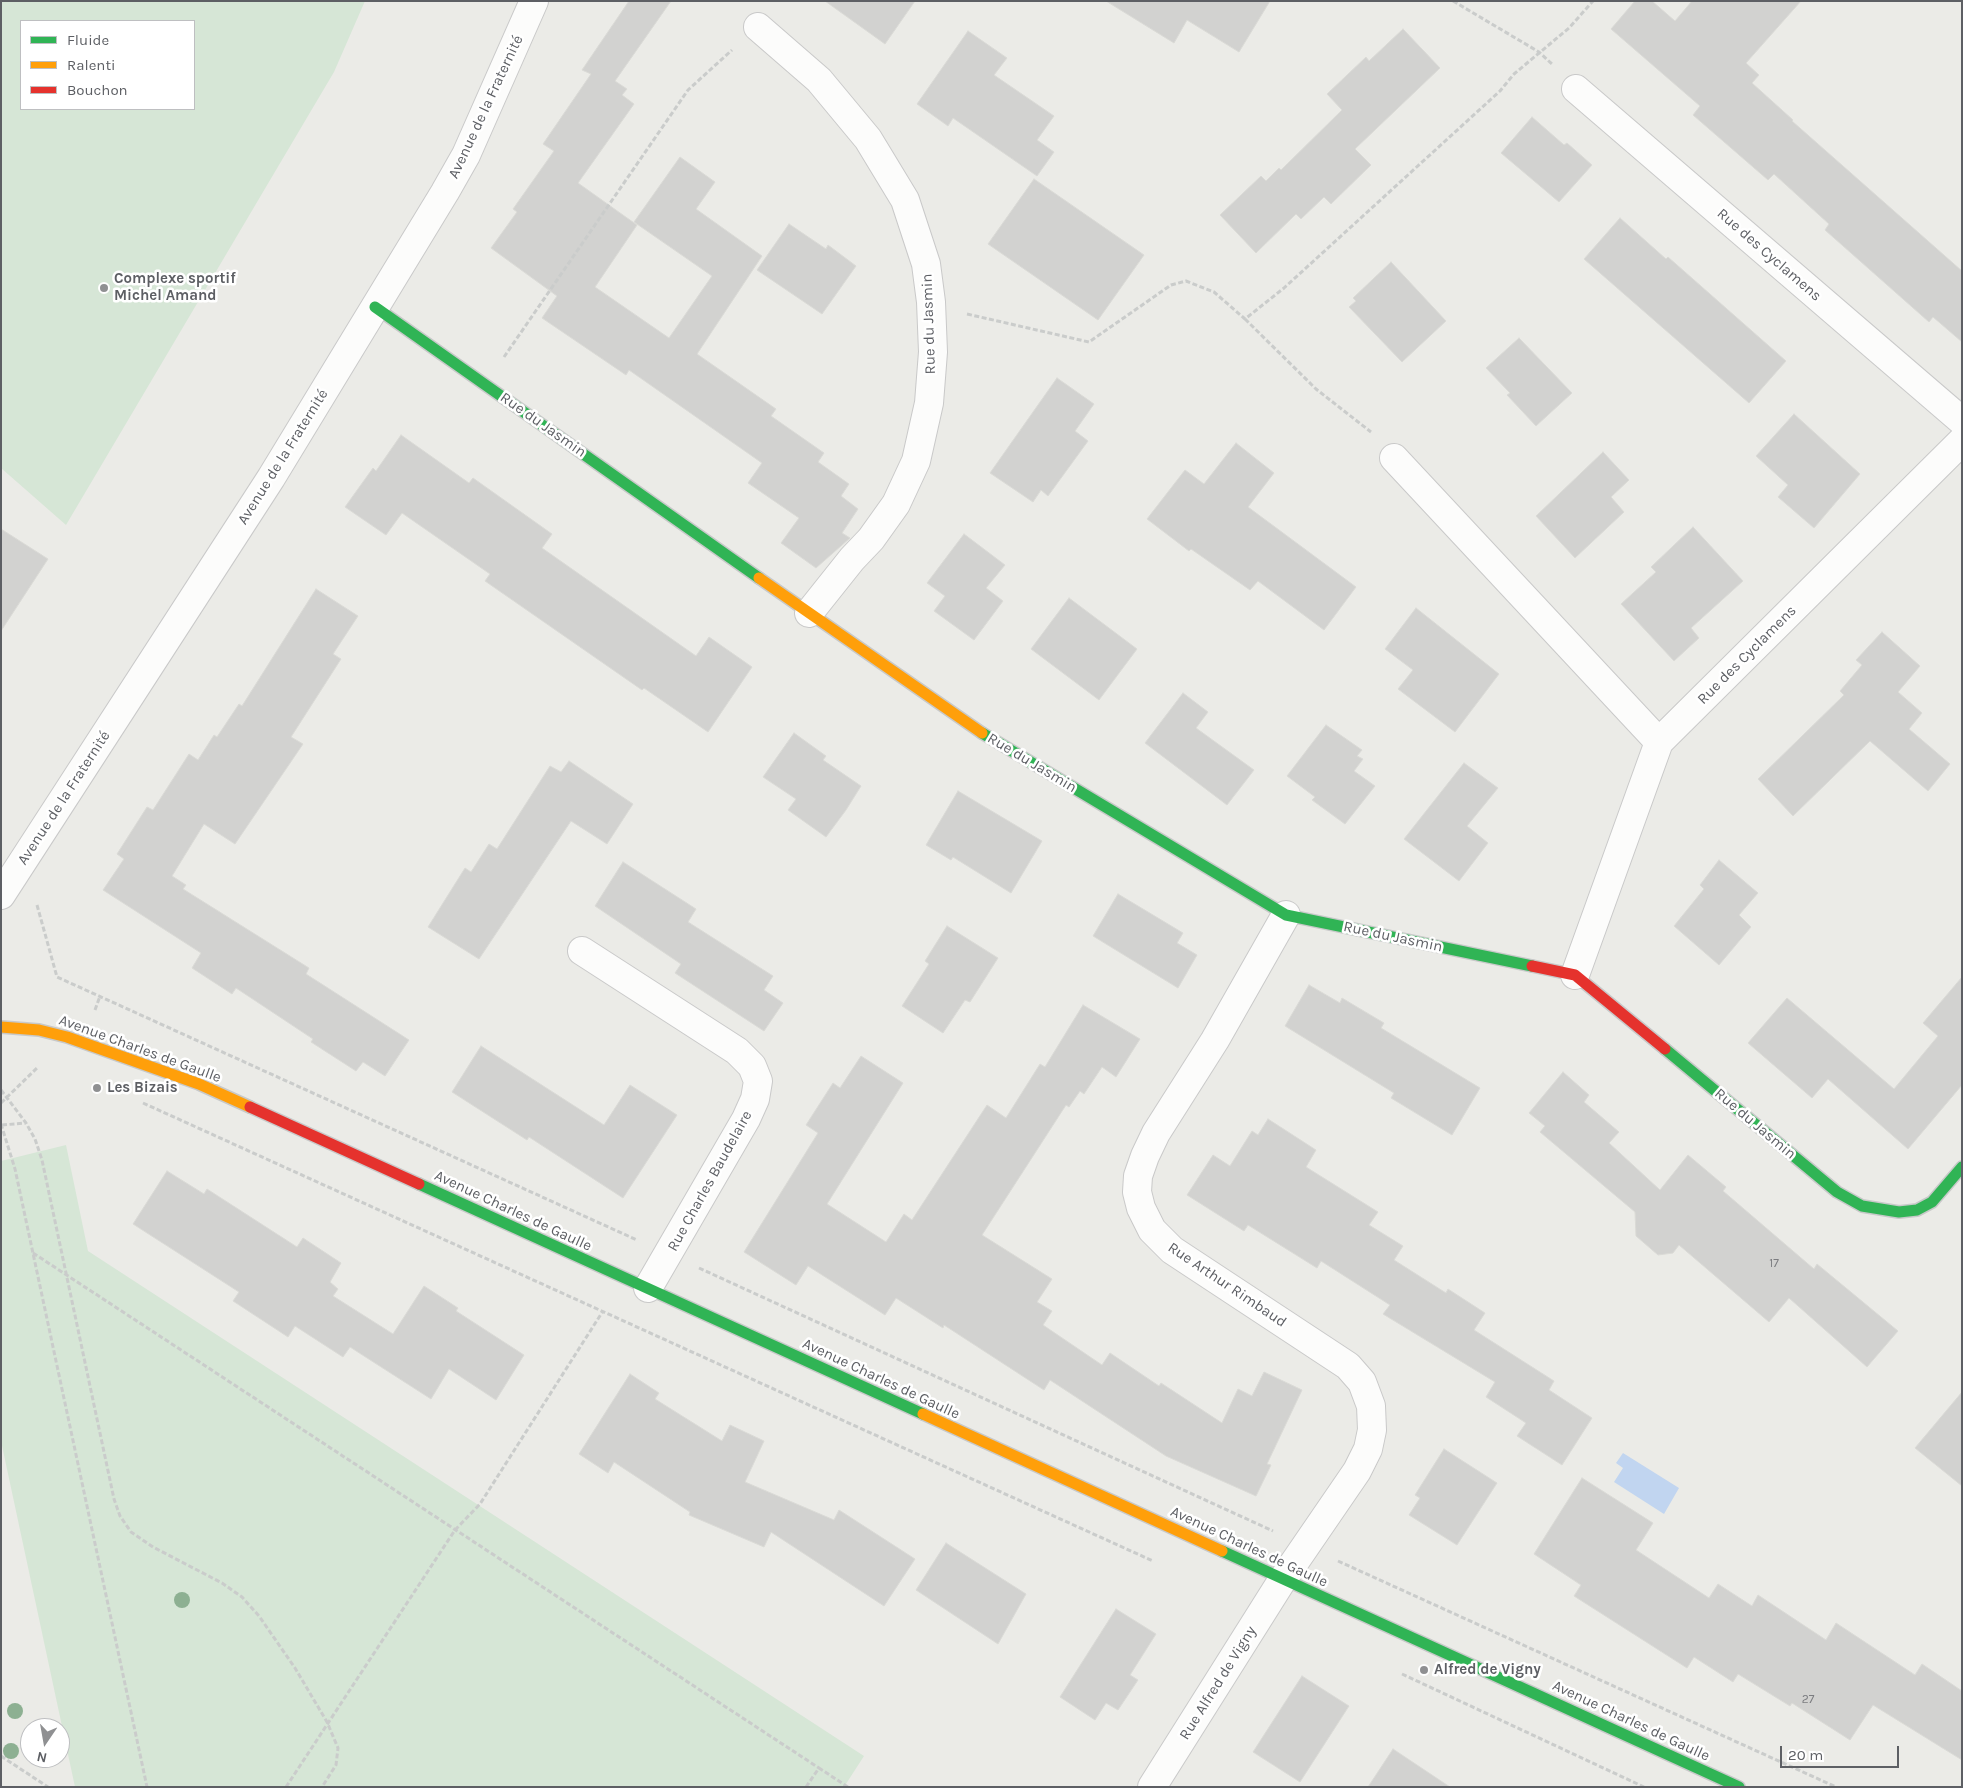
<!DOCTYPE html>
<meta charset="utf-8">
<style>
body{margin:0}
#map{position:relative;width:1963px;height:1788px;overflow:hidden;background:#ebebe7;font-family:Karla,sans-serif}
canvas{display:block}
.frame{position:absolute;inset:0;border:2px solid #5d5f64;pointer-events:none}
.legend{position:absolute;left:20px;top:20px;width:175px;height:90px;box-sizing:border-box;background:#fff;border:1px solid #bebfc1;margin:0;padding:6px 9px;list-style:none;font-size:15px;color:#5d5f64}
.legend li{display:flex;align-items:center;gap:10px;height:25px}
.legend b{width:25px;border:1px solid #bebfc1}
.north{position:absolute;left:20px;top:1718px;width:50px;height:50px;box-sizing:border-box;background:#fff;border:1px solid #bebfc1;border-radius:50%;rotate:192deg;font-size:14px;font-weight:700;line-height:20px;text-align:center;color:#5d5f64}
.north::after{content:'';display:block;margin:auto;width:18px;height:22px;background:#8f9092;clip-path:polygon(50% 0,100% 100%,50% 72%,0 100%)}
.scale{position:absolute;left:1780px;top:1746px;width:119px;height:22px;box-sizing:border-box;border:2px solid #5d5f64;border-top:0;padding-left:6px;font-size:15px;line-height:18px;white-space:nowrap;color:#5d5f64;-webkit-text-stroke:4px #fff;paint-order:stroke}
</style>
<div id="map">
<canvas width="1963" height="1788"></canvas>
<div class="frame"></div>
<ul class="legend">
<li><b style="height:6px;background:#30b455"></b>Fluide</li>
<li><b style="height:6px;background:#ff9f0a"></b>Ralenti</li>
<li><b style="height:6px;background:#e5322d"></b>Bouchon</li>
</ul>
<div class="north">N</div>
<div class="scale">20 m</div>
</div>
<script>
const ctx = document.querySelector('canvas').getContext('2d');
ctx.lineJoin = 'round';
function fillPath(path, color) { ctx.fillStyle = color; ctx.fill(path, 'evenodd'); }
const shape = rows => new Path2D(rows.map(r => 'M' + r).join(''));
function strokePath(path, color, width, dash) { ctx.strokeStyle = color; ctx.lineWidth = width; ctx.lineCap = dash ? 'butt' : 'round'; ctx.setLineDash(dash || []); ctx.stroke(path); }
function write(font, color, halo, rows, align = 'center') {
  ctx.font = font + ' Karla,sans-serif'; ctx.lineWidth = 5; ctx.setLineDash([]); ctx.textBaseline = 'middle'; ctx.strokeStyle = halo; ctx.fillStyle = color; for (const [text, x, y, turn = 0] of rows) {
    ctx.save(); ctx.translate(x, y); ctx.rotate((+turn || 0) * Math.PI / 180); ctx.textAlign = isNaN(turn) ? turn : align; if (halo) ctx.strokeText(text, 0, 0); ctx.fillText(text, 0, 0); ctx.restore();
  }
}
const green = shape([
 [1,1,365,1,334,72,66,525,1,468],
 [21,21,194,21,194,109,21,109],
 [66,1145,88,1251,864,1756,844,1787,75,1787,1,1441,1,1161]
]);
const water = shape([
 [1623,1453,1679,1488,1664,1514,1614,1482,1623,1468,1616,1463]
]);
const building = shape([
 [629,1,671,1,615,81,627,89,622,95,634,104,578,183,637,225,595,287,669,338,712,276,634,222,680,157,715,182,696,209,762,256,697,354,776,409,771,416,824,453,818,462,849,484,841,496,858,509,842,533,850,538,816,568,781,543,799,518,748,483,762,463,629,370,626,375,542,318,557,296,491,248,517,212,513,209,554,151,543,144,591,74,582,70,629,1],
 [825,1,915,1,885,44,825,1],
 [1106,1,1270,1,1239,52,1187,20,1174,43,1106,1],
 [1635,1,1652,1,1675,21,1692,1,1801,1,1746,63,1759,75,1752,83,1793,120,1792,121,1962,271,1962,342,1933,317,1929,322,1825,230,1829,224,1774,174,1768,180,1693,115,1700,106,1611,29,1635,1],
 [1403,29,1440,68,1355,149,1371,165,1331,204,1324,197,1301,219,1296,214,1256,253,1220,215,1261,176,1266,181,1279,168,1281,170,1342,110,1327,94,1366,57,1369,61,1403,29],
 [968,31,1007,58,994,75,1054,116,1037,140,1054,152,1037,176,953,118,948,126,917,104,968,31],
 [1532,117,1564,145,1567,143,1592,165,1559,202,1501,153,1532,117],
 [1034,179,1144,255,1098,320,988,244,1034,179],
 [1620,218,1666,259,1668,257,1786,361,1749,403,1584,259,1620,218],
 [789,224,826,249,828,245,856,266,822,314,757,270,789,224],
 [1391,262,1446,321,1402,362,1349,307,1356,301,1353,298,1391,262],
 [1519,338,1572,393,1536,426,1507,395,1510,393,1486,368,1519,338],
 [1057,378,1094,404,1075,431,1088,441,1048,496,1041,490,1033,502,990,473,1057,378],
 [1794,414,1860,474,1814,528,1778,497,1788,485,1756,456,1794,414],
 [401,435,469,483,473,478,552,534,542,548,696,656,709,637,752,667,708,732,644,688,642,690,485,581,490,574,402,513,386,535,345,507,373,468,376,471,401,435],
 [1236,443,1274,473,1248,507,1356,587,1324,630,1258,581,1250,590,1191,549,1189,551,1147,519,1185,470,1204,484,1236,443],
 [1603,452,1629,480,1611,497,1624,512,1575,558,1536,516,1603,452],
 [1693,527,1743,581,1691,628,1699,638,1674,661,1621,604,1656,572,1651,567,1693,527],
 [1,529,48,559,1,631,1,529],
 [964,534,1005,565,986,588,1003,601,974,640,934,611,945,596,927,583,964,534],
 [316,589,358,616,333,654,341,659,291,737,303,744,235,844,204,824,172,876,186,885,183,889,309,968,306,974,409,1040,385,1076,363,1062,356,1071,311,1042,313,1039,236,988,232,994,192,968,201,953,103,890,124,859,117,854,147,807,153,810,189,754,198,760,214,735,217,737,239,704,242,706,316,589],
 [1069,598,1137,649,1099,700,1031,649,1069,598],
 [1416,608,1499,674,1455,732,1398,689,1413,670,1385,649,1416,608],
 [1882,632,1920,666,1898,692,1922,713,1909,729,1950,764,1928,791,1870,741,1793,816,1758,779,1844,695,1840,691,1862,665,1856,660,1882,632],
 [1183,693,1208,712,1196,728,1254,770,1227,805,1145,743,1183,693],
 [1326,725,1362,750,1357,756,1363,759,1354,771,1375,786,1345,824,1312,800,1315,797,1287,776,1326,725],
 [794,733,826,756,823,760,861,786,846,810,826,837,788,810,796,799,763,777,794,733],
 [569,761,633,804,607,844,571,821,479,959,428,927,465,868,471,872,489,844,497,849,550,766,561,772,569,761],
 [1464,763,1498,788,1467,826,1488,843,1459,881,1404,839,1464,763],
 [958,791,1042,841,1011,893,953,857,951,860,926,845,958,791],
 [1719,860,1758,893,1739,915,1751,927,1719,965,1674,926,1704,889,1700,885,1719,860],
 [623,862,696,909,688,922,773,976,764,990,783,1003,764,1031,675,973,681,964,595,906,623,862],
 [1118,894,1183,933,1177,943,1197,955,1178,988,1093,936,1118,894],
 [947,926,998,958,970,1002,965,1000,943,1033,902,1006,929,964,925,961,947,926],
 [1962,977,1962,1085,1908,1149,1828,1079,1812,1098,1748,1043,1787,998,1894,1089,1938,1036,1923,1023,1962,977],
 [1309,985,1340,1003,1342,998,1357,1007,1384,1023,1381,1028,1480,1088,1452,1135,1391,1098,1394,1093,1285,1026,1309,985],
 [1083,1005,1140,1039,1116,1077,1102,1067,1084,1094,1080,1091,1069,1107,1066,1105,982,1235,1052,1279,1037,1302,1052,1311,1043,1325,1102,1365,1110,1353,1159,1386,1161,1383,1222,1423,1238,1389,1252,1396,1264,1372,1302,1390,1267,1464,1271,1465,1256,1496,1166,1456,1050,1380,1044,1390,944,1325,943,1328,896,1298,885,1315,808,1266,796,1285,744,1252,818,1133,806,1125,833,1083,840,1088,861,1056,903,1083,827,1204,886,1242,904,1214,912,1220,987,1105,1006,1118,1040,1064,1045,1067,1083,1005],
 [481,1046,604,1125,630,1085,677,1115,623,1198,529,1137,527,1140,452,1092,481,1046],
 [1563,1072,1589,1095,1584,1102,1619,1132,1609,1143,1660,1190,1688,1155,1726,1187,1723,1191,1814,1269,1817,1264,1898,1331,1867,1367,1789,1298,1769,1322,1679,1245,1673,1253,1658,1255,1636,1236,1635,1212,1540,1132,1545,1126,1529,1113,1563,1072],
 [1268,1119,1316,1150,1306,1167,1378,1212,1369,1225,1403,1246,1394,1260,1446,1293,1448,1289,1485,1313,1474,1330,1554,1381,1549,1390,1592,1418,1562,1465,1517,1436,1526,1423,1486,1397,1495,1382,1383,1314,1390,1305,1321,1261,1317,1268,1248,1225,1244,1231,1187,1195,1213,1155,1230,1166,1252,1131,1258,1135,1268,1119],
 [167,1171,204,1194,207,1189,297,1247,303,1238,341,1263,330,1282,338,1289,333,1296,393,1334,424,1286,458,1308,456,1311,524,1355,496,1400,449,1369,431,1399,350,1347,343,1357,295,1326,288,1337,233,1301,239,1292,133,1224,167,1171],
 [630,1374,659,1393,655,1399,722,1441,730,1425,764,1441,745,1482,834,1520,839,1510,915,1559,884,1606,771,1532,764,1547,689,1515,690,1512,614,1462,608,1473,579,1454,630,1374],
 [1962,1392,1962,1486,1915,1448,1962,1392],
 [1444,1449,1497,1483,1457,1545,1409,1515,1420,1498,1415,1495,1444,1449],
 [1582,1478,1653,1523,1636,1550,1709,1598,1718,1584,1752,1606,1758,1595,1826,1640,1836,1623,1915,1675,1922,1664,1962,1691,1962,1760,1873,1705,1850,1740,1792,1703,1790,1706,1738,1674,1733,1682,1694,1657,1687,1668,1574,1596,1581,1585,1534,1554,1582,1478],
 [946,1543,1026,1594,998,1644,916,1590,946,1543],
 [1116,1609,1156,1634,1130,1675,1138,1680,1118,1710,1106,1703,1095,1720,1060,1697,1116,1609],
 [1302,1676,1349,1706,1300,1782,1253,1752,1302,1676],
 [1393,1749,1450,1787,1368,1787,1393,1749]
]);
const path = shape([
 [1453,1,1539,52,1553,65],
 [967,314,1089,342,1171,285,1186,281,1214,292,1245,319,1284,288,1500,91,1514,74,1569,28,1593,1],
 [1245,319,1316,389,1371,432],
 [504,357,688,90,732,50],
 [37,905,57,977,637,1240],
 [95,1010,100,996],
 [1,1090,26,1123,35,1139,42,1160,114,1499,120,1516,131,1532,153,1547,222,1583,242,1597,259,1616,295,1668,327,1722,338,1748,336,1765,322,1787],
 [1,1103,38,1067],
 [143,1103,1153,1561],
 [1,1124,15,1169,147,1787],
 [2,1125,26,1123],
 [33,1253,819,1768],
 [699,1268,1273,1531],
 [1338,1561,1836,1787],
 [1402,1674,1644,1787],
 [1,1756,48,1787],
 [286,1787,455,1530,480,1504,603,1311],
 [806,1787,819,1768,848,1787]
]);
const street = shape([
 [758,27,819,80,868,139,905,200,926,264,931,302,933,352,929,403,916,461,896,504,871,539,852,559,809,613],
 [1576,89,1962,421],
 [1394,458,1659,742],
 [1,895,271,478,445,192,466,155,534,1],
 [582,951,737,1051,752,1066,758,1081,755,1099,746,1119,648,1288],
 [1575,975,1659,742,1962,441],
 [1152,1787,1283,1579,1357,1471,1368,1449,1372,1430,1371,1406,1362,1382,1348,1366,1172,1250,1152,1230,1141,1208,1137,1192,1138,1176,1145,1156,1156,1133,1215,1040,1286,915]
]);
const fast = shape([
 [375,307,759,578],
 [982,733,1286,915,1532,966],
 [1665,1049,1837,1192,1862,1206,1899,1212,1917,1210,1932,1202,1962,1167],
 [419,1184,923,1414],
 [1222,1551,1739,1787]
]);
const slow = shape([
 [759,578,982,733],
 [1,1027,39,1030,67,1037,199,1084,250,1107],
 [923,1414,1222,1551]
]);
const jam = shape([
 [1532,966,1575,975,1665,1049],
 [250,1107,419,1184]
]);
const trees = [
 [182,1600],
 [15,1711],
 [11,1751]
];
const markers = [
 [104,288,5,"#8f9092"],
 [97,1088,5,"#8f9092"],
 [1424,1670,5,"#8f9092"]
];
const numberNames = [
 ["17",1774,1264],
 ["27",1808,1700]
];
const streetNames = [
 ["Avenue de la Fraternité",486,107,-65],
 ["Rue des Cyclamens",1769,255,41],
 ["Rue du Jasmin",929,324,-92],
 ["Rue du Jasmin",543,425,35],
 ["Avenue de la Fraternité",283,457,-58],
 ["Rue des Cyclamens",1747,655,-45],
 ["Rue du Jasmin",1032,763,31],
 ["Avenue de la Fraternité",64,798,-57],
 ["Rue du Jasmin",1393,937,12],
 ["Avenue Charles de Gaulle",140,1049,20],
 ["Rue du Jasmin",1755,1124,40],
 ["Rue Charles Baudelaire",710,1181,-61],
 ["Avenue Charles de Gaulle",513,1211,25],
 ["Rue Arthur Rimbaud",1227,1285,34],
 ["Avenue Charles de Gaulle",881,1379,25],
 ["Avenue Charles de Gaulle",1249,1547,25],
 ["Rue Alfred de Vigny",1218,1683,-58],
 ["Avenue Charles de Gaulle",1631,1721,25]
];
const poiNames = [
 ["Complexe sportif",114,279],
 ["Michel Amand",114,296],
 ["Les Bizais",107,1088],
 ["Alfred de Vigny",1434,1670]
];
fillPath(green, '#d6e6d6');
fillPath(water, '#c1d5f0');
fillPath(building, '#d2d2d0');
strokePath(building, '#dadad6', 1);
strokePath(street, '#c9c9c9', 30);
strokePath(fast, '#c8c9c9', 14);
strokePath(slow, '#c8c9c9', 14);
strokePath(jam, '#c8c9c9', 14);
strokePath(path, '#cacccb', 3, [5, 2.5]);
strokePath(street, '#fcfcfb', 28);
strokePath(fast, '#30b455', 11);
strokePath(slow, '#ff9f0a', 11);
strokePath(jam, '#e5322d', 11);
ctx.fillStyle = '#8db092';
for (const [x, y] of trees) { ctx.beginPath(); ctx.arc(x, y, 8, 0, 2 * Math.PI); ctx.fill(); }
for (const [x, y, r, color] of markers) { const dot = new Path2D(); dot.arc(x, y, r, 0, 2 * Math.PI); ctx.fillStyle = color; ctx.fill(dot); strokePath(dot, '#fff', 2); }
write('12px', '#7c7d80', null, numberNames);
write('15px', '#5d5f64', '#fff', streetNames);
write('bold 15px', '#5d5f64', '#fff', poiNames, 'left');
</script>
